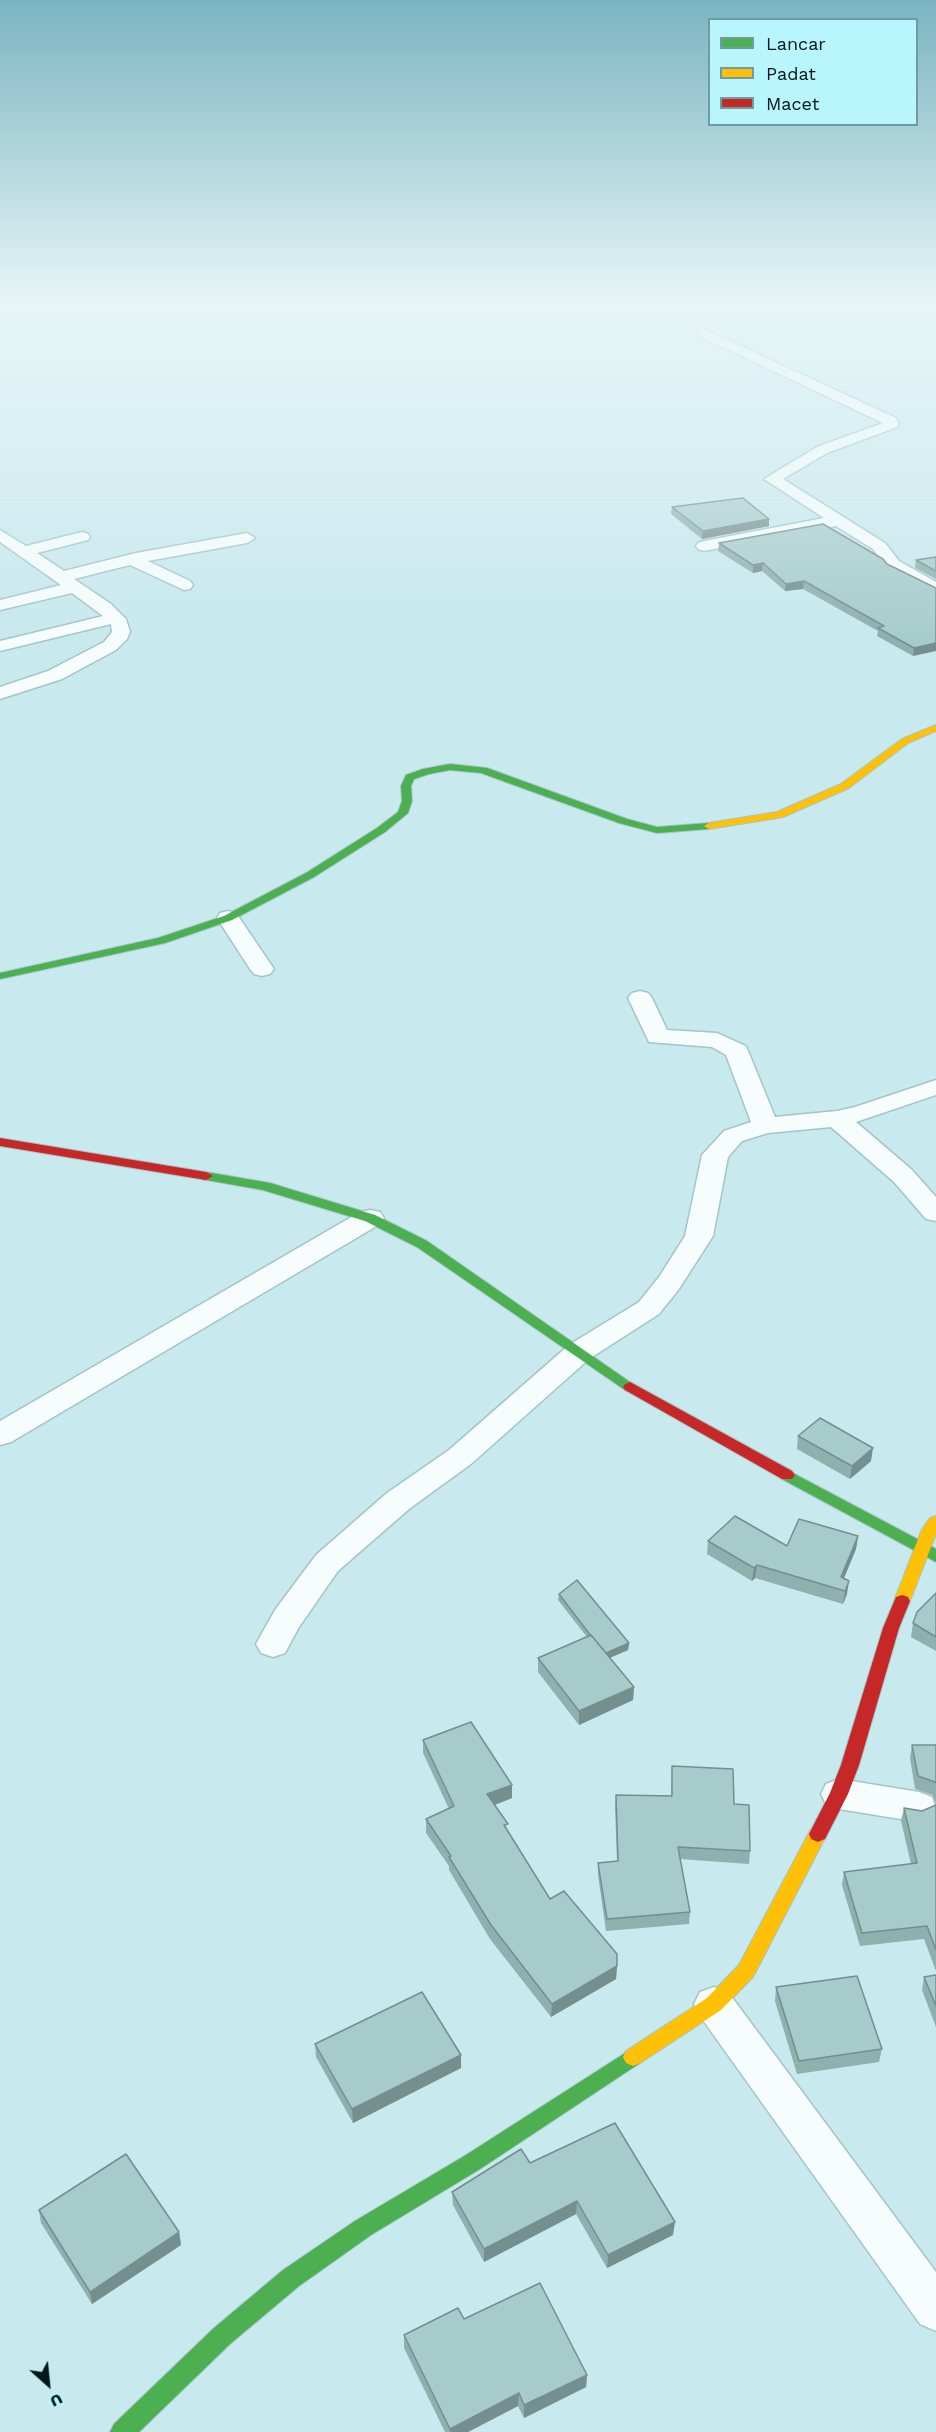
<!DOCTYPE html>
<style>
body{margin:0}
#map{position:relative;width:936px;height:2432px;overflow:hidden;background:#c8e9ee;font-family:"Work Sans",sans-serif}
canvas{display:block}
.legend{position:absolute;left:708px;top:18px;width:210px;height:108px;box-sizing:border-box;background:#b9f5fd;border:2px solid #6f9ca2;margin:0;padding:8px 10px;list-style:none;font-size:18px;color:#011719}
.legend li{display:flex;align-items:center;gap:12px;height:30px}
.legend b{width:30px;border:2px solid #6f9ca2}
.north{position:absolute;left:18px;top:2354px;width:60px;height:60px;-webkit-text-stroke:4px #b9f5fd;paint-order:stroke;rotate:153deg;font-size:16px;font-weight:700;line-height:24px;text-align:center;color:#011719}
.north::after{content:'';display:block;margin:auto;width:21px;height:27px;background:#011719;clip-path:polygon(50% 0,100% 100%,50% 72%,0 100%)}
</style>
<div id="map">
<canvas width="936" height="2432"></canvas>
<ul class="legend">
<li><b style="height:8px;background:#4caf50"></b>Lancar</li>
<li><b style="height:8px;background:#ffc107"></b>Padat</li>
<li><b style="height:8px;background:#c62828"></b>Macet</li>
</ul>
<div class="north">U</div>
</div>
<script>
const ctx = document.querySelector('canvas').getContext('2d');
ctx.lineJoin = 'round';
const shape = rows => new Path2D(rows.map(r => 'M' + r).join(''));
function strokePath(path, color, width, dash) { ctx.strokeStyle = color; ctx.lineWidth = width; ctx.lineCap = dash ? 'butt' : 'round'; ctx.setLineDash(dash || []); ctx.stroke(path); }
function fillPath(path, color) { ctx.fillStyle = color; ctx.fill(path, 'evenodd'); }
const street = shape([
 [704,329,896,418,899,424,897,427,827,453,783,479,885,543,899,561,936,582,936,594,887,569,873,549,836,526,704,551,698,549,696,546,698,543,704,541,824,518,764,479,817,447,883,423,699,336,697,333,699,330,704,329],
 [0,530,26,546,82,532,88,534,90,537,88,540,37,553,64,571,136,553,247,533,255,538,247,543,148,561,190,581,193,585,190,589,184,590,130,565,74,579,111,604,126,619,130,632,127,639,116,650,62,679,0,699,0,687,48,671,104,642,112,632,111,624,0,651,0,641,103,616,72,593,0,610,0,600,61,585,0,542,0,530],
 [228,911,236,913,274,969,270,974,262,976,254,974,250,969,217,918,220,913,228,911],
 [640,991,648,993,652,998,667,1030,717,1033,746,1046,775,1117,837,1111,855,1107,936,1080,936,1095,856,1122,912,1170,936,1197,936,1221,926,1219,894,1182,831,1127,768,1133,742,1141,728,1157,713,1236,679,1289,659,1314,589,1359,471,1464,409,1509,338,1571,299,1627,285,1653,273,1657,261,1653,256,1644,261,1635,275,1610,316,1555,387,1493,449,1450,569,1345,639,1302,659,1277,685,1236,702,1155,724,1131,751,1122,726,1055,712,1047,649,1042,628,998,632,993,640,991],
 [370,1210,380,1212,384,1218,380,1224,11,1442,0,1445,0,1421,360,1212,370,1210],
 [839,1779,919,1792,932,1797,936,1809,932,1817,919,1822,839,1809,826,1804,821,1794,826,1784,839,1779],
 [714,1987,728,1992,936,2272,936,2331,920,2324,700,2016,694,2004,700,1992,714,1987]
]);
const fast = shape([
 [450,764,487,768,627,819,657,827,709,823,714,826,709,829,657,833,619,823,481,773,450,770,429,774,414,779,411,786,412,801,408,813,385,832,314,877,232,920,165,943,0,979,0,973,158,938,224,916,306,873,377,828,398,812,402,801,401,786,406,775,423,769,450,764],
 [206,1172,270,1183,375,1215,427,1241,637,1387,635,1390,630,1392,625,1390,417,1247,365,1221,263,1190,201,1179,199,1176,201,1173,206,1172],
 [787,1470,936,1549,936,1562,782,1479,779,1475,782,1471,787,1470],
 [633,2048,640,2051,643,2057,640,2063,480,2169,371,2235,299,2286,230,2344,139,2432,110,2432,114,2424,214,2328,283,2270,355,2221,466,2155,633,2048]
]);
const slow = shape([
 [936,725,936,731,908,743,849,788,783,817,709,829,704,826,709,823,777,812,841,784,902,739,936,725],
 [936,1516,936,1534,910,1601,908,1605,902,1607,896,1605,894,1601,922,1529,930,1518,936,1516],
 [818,1826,825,1829,827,1834,753,1977,721,2010,640,2063,633,2066,626,2063,623,2057,626,2051,707,1998,739,1965,811,1829,818,1826]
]);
const jam = shape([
 [0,1138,206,1172,213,1176,206,1180,0,1146,0,1138],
 [630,1382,792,1471,795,1475,792,1479,782,1479,625,1390,623,1387,625,1384,630,1382],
 [902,1595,908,1597,910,1601,899,1628,859,1765,848,1794,825,1839,818,1842,811,1839,809,1834,830,1793,841,1765,883,1628,896,1597,902,1595]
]);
const wall = shape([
 [672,507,769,519,769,526,702,539,671,514],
 [719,543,887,564,936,588,913,656,877,636,878,631,803,589,785,591,762,571,753,573,718,551],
 [936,557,936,579,915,568,916,560],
 [798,1436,871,1461,850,1479,797,1449],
 [858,1536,856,1549,844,1578,847,1594,843,1604,755,1578,752,1581,707,1554,708,1541,787,1546],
 [936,1593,936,1651,911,1637,913,1623],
 [559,1594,629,1643,628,1650,610,1658,634,1687,633,1700,579,1725,538,1672,538,1658,587,1637,558,1600],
 [423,1740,512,1798,494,1805,508,1831,550,1899,617,1966,616,1979,551,2017,490,1939,449,1870,449,1866,426,1833,426,1819,449,1809,423,1753],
 [912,1745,936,1745,936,1804,933,1795,915,1789,910,1758],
 [672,1766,734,1804,750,1851,749,1864,680,1859,690,1912,689,1924,606,1931,598,1875,598,1863,617,1861,615,1807,616,1795,671,1796],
 [936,1805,936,1971,924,1939,860,1946,842,1885,844,1872,911,1864,901,1821,904,1808,922,1811],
 [936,1975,936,2027,922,1990,924,1977],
 [776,1987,882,2049,879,2062,797,2074,775,2001],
 [315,2044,461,2055,461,2068,353,2123,316,2057],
 [530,2163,673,2235,607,2268,576,2214,484,2262,453,2205,452,2192],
 [39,2210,179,2232,181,2245,92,2304,41,2223],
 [464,2319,587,2375,586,2387,524,2418,518,2406,468,2432,445,2432,404,2348,404,2335]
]);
const shadedWall = shape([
 [769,519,769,526,702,539,703,531],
 [763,563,762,571,753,573,753,565],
 [804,581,803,589,785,591,786,584],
 [936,643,936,651,913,656,914,648],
 [873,1448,871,1461,850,1479,852,1466],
 [858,1536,856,1549,839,1590,841,1577],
 [757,1565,755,1578,752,1581,754,1568],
 [849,1581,847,1594,843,1604,845,1591],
 [629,1643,628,1650,604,1660,604,1653],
 [634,1687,633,1700,579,1725,579,1711],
 [512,1785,512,1798,487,1808,487,1794],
 [617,1966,616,1979,551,2017,552,2004],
 [461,2055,461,2068,353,2123,352,2109],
 [577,2201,576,2214,484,2262,484,2249],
 [675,2222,673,2235,607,2268,608,2255],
 [179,2232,181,2245,92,2304,90,2292],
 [587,2375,586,2387,524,2418,524,2405],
 [519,2393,518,2406,468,2432,450,2432,450,2429]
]);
const building = shape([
 [743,498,769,519,703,531,672,507,743,498],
 [823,524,883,559,887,564,936,588,936,643,914,648,878,628,884,626,804,581,786,584,763,563,753,565,719,543,823,524],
 [936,557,936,571,916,560,936,557],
 [820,1418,873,1448,852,1466,798,1436,820,1418],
 [735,1516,787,1546,799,1519,858,1536,841,1577,849,1581,845,1591,757,1565,754,1568,708,1541,735,1516],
 [577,1580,629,1643,606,1653,591,1635,591,1636,559,1594,577,1580],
 [936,1593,936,1637,913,1623,917,1612,936,1593],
 [591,1635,634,1687,579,1711,538,1658,591,1635],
 [471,1722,512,1785,487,1794,508,1824,504,1825,550,1899,564,1891,617,1954,617,1966,552,2004,491,1925,449,1857,451,1856,426,1819,454,1806,423,1740,471,1722],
 [912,1745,936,1745,936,1783,935,1782,918,1776,912,1745],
 [672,1766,733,1769,734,1804,749,1805,750,1851,678,1847,690,1912,607,1919,598,1863,618,1861,616,1795,672,1796,672,1766],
 [936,1805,936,1950,927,1926,862,1933,844,1872,917,1863,904,1808,922,1811,936,1805],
 [936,1975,936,2006,924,1977,936,1975],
 [857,1976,882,2049,799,2061,776,1987,857,1976],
 [422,1992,461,2055,352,2109,315,2044,422,1992],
 [615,2123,675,2222,608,2255,577,2201,484,2249,452,2192,521,2149,530,2163,615,2123],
 [126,2154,179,2232,90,2292,39,2210,126,2154],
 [540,2283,587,2375,524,2405,519,2393,450,2429,404,2335,458,2308,464,2319,540,2283]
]);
strokePath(street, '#a2c5ca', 3);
strokePath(fast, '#a2c5ca', 2);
strokePath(slow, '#a2c5ca', 2);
strokePath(jam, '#a2c5ca', 2);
fillPath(street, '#f7fcfc');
fillPath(fast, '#4caf50');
fillPath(slow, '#ffc107');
fillPath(jam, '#c62828');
fillPath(wall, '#90afaf');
fillPath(shadedWall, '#758e8e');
fillPath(building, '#a7cbcb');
strokePath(building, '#758e8e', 1.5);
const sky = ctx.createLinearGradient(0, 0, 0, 640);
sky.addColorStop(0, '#7bb4c1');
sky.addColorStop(0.47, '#e6f5f7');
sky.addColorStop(1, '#e6f5f700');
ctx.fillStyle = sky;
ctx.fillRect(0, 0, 936, 640);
</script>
